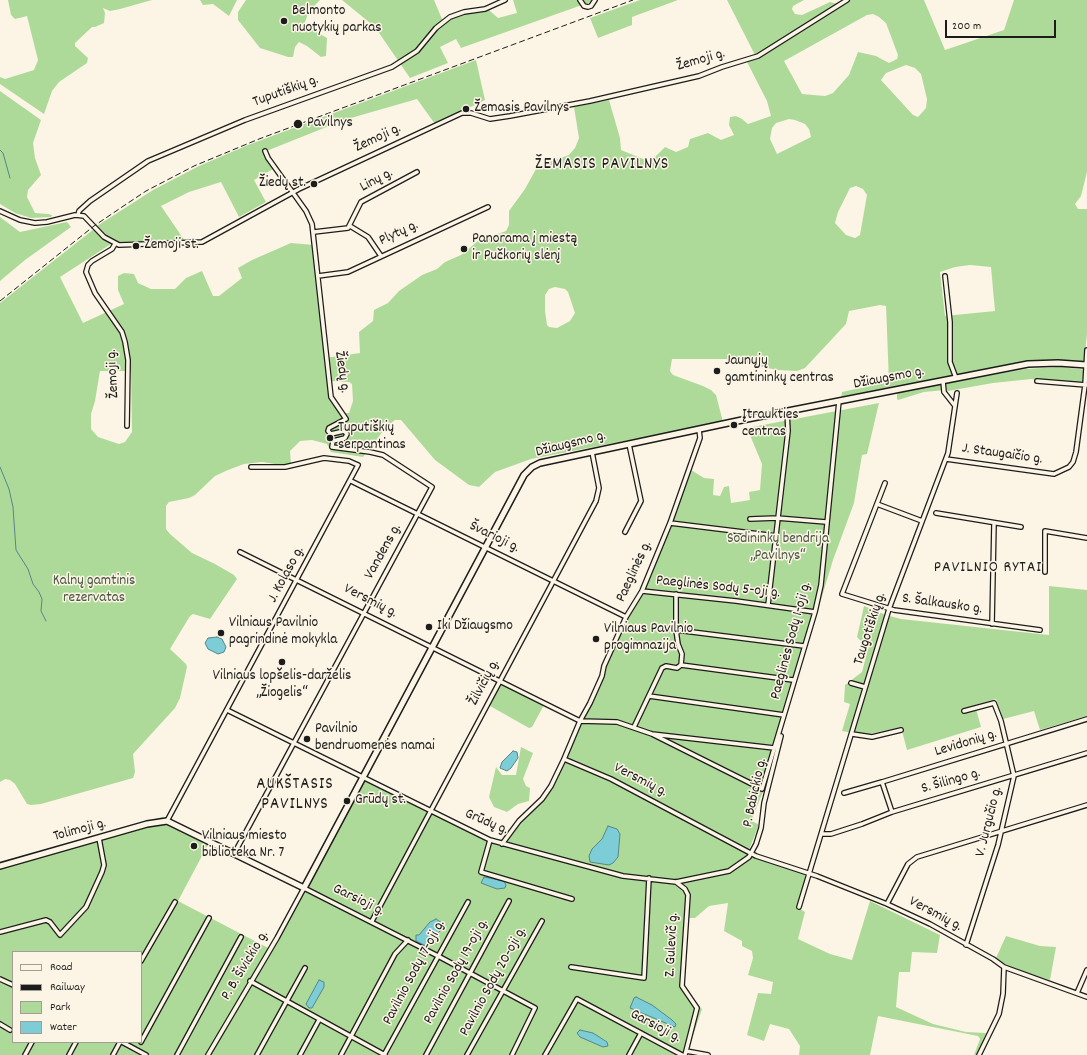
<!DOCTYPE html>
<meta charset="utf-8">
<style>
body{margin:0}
#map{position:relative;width:1087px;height:1055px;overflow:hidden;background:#fcf5e5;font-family:Dekko,sans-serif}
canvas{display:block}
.legend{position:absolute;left:12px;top:951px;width:130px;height:92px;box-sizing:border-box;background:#fcf5e5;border:1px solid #a29e95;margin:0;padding:5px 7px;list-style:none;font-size:12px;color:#1c1c1c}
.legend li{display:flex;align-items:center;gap:8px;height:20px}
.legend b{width:20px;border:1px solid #a29e95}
.scale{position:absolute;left:945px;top:20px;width:111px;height:18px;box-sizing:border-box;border:2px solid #1c1c1c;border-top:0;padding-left:5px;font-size:12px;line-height:14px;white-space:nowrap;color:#1c1c1c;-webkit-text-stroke:3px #fcf5e5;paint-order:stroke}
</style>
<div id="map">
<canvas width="1087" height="1055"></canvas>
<ul class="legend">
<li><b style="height:5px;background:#fcf5e5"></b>Road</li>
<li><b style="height:5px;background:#1c1c1c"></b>Railway</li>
<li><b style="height:11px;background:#aeda99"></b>Park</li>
<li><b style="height:11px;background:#7ccdd5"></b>Water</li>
</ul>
<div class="scale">200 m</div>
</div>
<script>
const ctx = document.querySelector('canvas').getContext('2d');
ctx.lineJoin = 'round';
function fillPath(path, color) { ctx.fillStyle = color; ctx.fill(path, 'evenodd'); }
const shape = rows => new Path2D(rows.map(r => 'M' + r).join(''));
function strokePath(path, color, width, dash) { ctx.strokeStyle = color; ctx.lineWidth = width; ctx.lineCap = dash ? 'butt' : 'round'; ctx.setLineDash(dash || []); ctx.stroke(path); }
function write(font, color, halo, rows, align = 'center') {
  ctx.font = font + ' Dekko,sans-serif'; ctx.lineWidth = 3; ctx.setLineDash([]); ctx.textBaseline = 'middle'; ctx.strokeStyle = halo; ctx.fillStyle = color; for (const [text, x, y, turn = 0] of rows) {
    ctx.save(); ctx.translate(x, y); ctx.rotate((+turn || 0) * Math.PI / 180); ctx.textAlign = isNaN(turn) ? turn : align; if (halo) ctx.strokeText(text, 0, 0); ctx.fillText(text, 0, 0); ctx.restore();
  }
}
const green = shape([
 [8,0,152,0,120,9,110,11,103,8,105,13,104,23,95,27,92,27,75,43,75,46,88,58,87,63,59,82,52,91,44,114,0,84,0,77,5,79,34,70,38,60,27,16,15,19,11,15],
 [200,0,237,0,229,16,213,4,203,5],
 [246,0,320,0,309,11,304,25,327,38,326,56,321,57,307,46,299,42,295,47,293,57,288,57,260,48,238,20,238,12],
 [342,0,434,0,444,24,448,20,461,15,489,10,498,18,517,13,513,0,596,0,461,48,456,39,440,47,448,63,410,78,375,27],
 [640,0,678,0,632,17,632,25,598,38,590,18],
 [727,0,804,0,793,6,792,9,795,14,802,15,830,2,838,4,778,42,780,45,850,0,924,0,945,50,1004,30,1014,0,1087,0,1087,172,1081,196,1075,204,1078,209,1087,209,1087,334,1084,362,1038,361,841,398,842,392,889,382,886,306,880,305,849,311,846,324,805,368,797,371,777,370,727,359,672,359,670,371,673,375,703,386,711,390,716,395,723,422,531,459,495,472,479,487,469,485,435,460,401,420,395,420,387,426,363,457,331,452,327,444,312,440,300,441,290,451,291,464,282,465,262,462,244,464,228,470,215,476,195,495,189,498,169,502,166,506,166,529,170,534,192,553,215,564,234,575,237,579,210,619,193,614,190,616,170,649,186,664,187,667,180,698,175,708,133,754,135,772,133,778,41,804,31,805,27,804,15,784,10,780,5,779,0,782,0,303,94,229,111,244,60,277,83,323,124,304,118,290,118,276,124,273,134,274,138,283,151,289,175,289,186,278,202,271,213,296,219,296,242,278,238,268,252,260,291,243,314,245,325,358,360,353,359,332,373,321,374,310,388,303,399,291,422,275,437,269,445,262,461,255,478,241,506,231,509,225,509,211,525,189,536,169,544,164,569,155,575,148,579,138,574,107,609,100,620,138,621,150,648,161,653,159,665,147,676,152,688,147,690,139,708,133,721,140,734,135,729,125,730,117,736,116,742,119,748,124,771,116,767,101,746,60,755,55],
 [873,14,879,17,886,23,898,55,897,59,889,63,876,56,858,52,849,75,833,93,825,96,802,94,784,61,867,15],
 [906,65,915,68,921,74,927,99,926,108,918,117,913,115,881,80,886,73],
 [789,119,795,120,805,124,809,129,811,137,777,154,770,139,772,128,776,123],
 [856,186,863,189,867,195,860,235,855,238,846,235,835,223,838,212,850,188],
 [970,265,991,267,995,311,945,316,940,272,955,267],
 [555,287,565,289,568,292,575,313,570,321,557,328,549,327,547,325,545,311,545,295,549,289],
 [100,371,131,371,132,432,125,442,119,444,98,437,91,429,91,414,95,401],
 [331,381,349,382,352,384,353,401,349,413,345,413,333,399],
 [476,60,485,100,435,124,417,99,344,120,264,152,273,169,254,180,266,202,239,217,221,182,189,192,161,206,185,241,118,243,105,236,97,226,153,190,199,166,248,145],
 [0,91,41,120,33,143,35,158,41,175,28,190,27,197,35,213,48,214,52,215,51,217,31,218,15,213,0,204],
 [0,217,20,232,62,223,67,222,71,227,25,260,0,281],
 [1061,367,1087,370,1087,384,1031,379,993,383,948,391,945,390,924,392,898,400,897,399,897,392,1025,369],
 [879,403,867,454,862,455,854,503,833,560,764,789,751,821,758,824,758,827,747,855,806,875,797,907,805,912,798,939,830,954,852,960,870,901,940,935,937,953,912,952,910,972,899,972,896,1007,933,1024,966,1032,986,1033,978,1055,974,1055,980,1039,978,1036,878,1016,870,1055,799,1055,800,1046,789,1029,770,1024,764,1041,747,1035,758,993,771,994,773,982,748,975,753,958,752,951,742,946,742,941,724,931,728,903,709,906,695,918,688,918,683,982,686,990,702,1009,687,1054,692,1055,0,1055,0,862,162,817,171,819,211,839,178,901,272,950,366,777,490,837,497,840,503,839,523,814,541,798,560,766,640,589,668,526,688,468,704,478,714,479,713,495,720,496,724,487,729,486,731,503,750,500,749,492,760,490,762,464,747,428],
 [13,952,141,952,141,1042,13,1042],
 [1049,586,1087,590,1087,716,1040,730,1034,711,1003,719,996,699,975,705,981,727,907,750,901,727,865,735,842,731,850,704,844,702,845,685,862,672,869,645,863,643,857,637,864,606,886,615,901,619,1049,635],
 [501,684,544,705,532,727,529,728,490,706],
 [521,747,533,753,523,779,526,786,530,788,529,801,518,804,507,812,494,807,489,797,496,767,502,775,516,775],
 [1006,936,1040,946,1056,947,1050,980,1012,968,996,958]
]);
const water = shape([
 [217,637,222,639,226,647,224,652,218,654,208,649,205,643,208,638,217,637],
 [513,751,517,752,518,758,511,768,507,771,500,768,502,762,513,751],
 [608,826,617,829,620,834,618,857,613,863,609,865,590,862,589,856,592,849,602,839,608,826],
 [484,877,504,881,506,885,505,888,497,889,481,883,484,877],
 [436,919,442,923,444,927,429,942,428,947,416,941,416,935,419,935,430,922,436,919],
 [319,980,324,982,324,987,312,1008,309,1008,306,1004,319,980],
 [636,997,652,1005,672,1020,676,1024,675,1027,630,1008,634,998,636,997],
 [580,1030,593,1033,607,1042,608,1046,603,1047,580,1037,577,1033,580,1030]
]);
const stream = shape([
 [0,150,3,153,10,178],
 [0,467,9,489,13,507,16,550,28,569,33,584,39,592,42,599,41,611,46,621]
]);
const street = shape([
 [580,0,584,6,588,7,591,6,595,0],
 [0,211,20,220,35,223,47,222,75,215,84,216,104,237,119,245,202,242,299,189,462,113,471,113,490,119,510,116,590,101,699,76,722,67,758,56,847,0],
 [78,215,79,211,90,201,148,161,245,120,392,67,417,51,436,28,450,17,464,12,485,9,505,0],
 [350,226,368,237,381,256],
 [314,232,348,228,361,202,417,172],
 [115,244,112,249,92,261,88,265,86,272,95,293,122,332,125,342,128,360,127,426],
 [318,276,348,272,488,207],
 [945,276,950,322,950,362,956,378],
 [943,381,944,392,955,406],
 [1037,381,1086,385],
 [946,459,1054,474,1069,467,1073,462,1076,452,1085,385,1087,350],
 [351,481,626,617],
 [885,483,842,594,894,610,1040,630],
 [877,504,922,521],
 [936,513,1021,527],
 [750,519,777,518,826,522],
 [670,523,776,536],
 [625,532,641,501,629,444],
 [240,552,580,721,564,759,611,779,756,856,817,876,887,904,930,924,993,959,1004,967,1087,997],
 [1045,572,1045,531,1087,538],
 [642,591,736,601,815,612],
 [768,605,788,431,787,411],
 [992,624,994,523],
 [676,630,804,646],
 [681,665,793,680],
 [851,683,865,687],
 [649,696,784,715],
 [227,710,490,840,623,876,676,882,729,871,749,857,756,844,761,828,764,803,781,736],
 [964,711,994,703,1001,721,1014,776,998,845,966,945],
 [580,721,590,703,602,676,604,666,626,617,642,591,670,523,700,438,699,429],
 [580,721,617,722,652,734,774,748],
 [634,727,662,668,666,666,677,668,681,665,682,654,678,644,676,630,676,594],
 [652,734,762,789,815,612,821,585,839,401],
 [852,734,872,737,901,730],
 [844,793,882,782],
 [892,812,882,782,1087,719],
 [167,821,358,465,349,461,324,458,285,467,251,467],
 [822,834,831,834,862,824,892,812,1087,753],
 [490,840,481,872,572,899],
 [502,844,519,821,542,799,551,786,564,759],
 [234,854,432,487,383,455,370,452,332,447,333,441,345,438,347,434,344,431,331,434,328,431,329,428,346,419,331,397,312,224,306,211,268,158,265,151],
 [676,882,685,889,688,895,682,986,697,1008,685,1055],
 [887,904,908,864,917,857,1087,805],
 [799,907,889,609,948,453,957,393],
 [372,921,596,501,599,488,592,452],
 [0,932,46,920,50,922,60,935,86,907,102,872,104,865,99,838],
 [141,961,175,902],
 [571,967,644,978,649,878],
 [0,979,13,985],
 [250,981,385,1055],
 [1077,993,1087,970],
 [0,1024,10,1030],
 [122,1042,146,1055],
 [141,1042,209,918],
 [686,1051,708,1055],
 [25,1055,32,1042],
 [69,1055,76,1042],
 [113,1055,120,1042],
 [177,1055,241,937],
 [208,1055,277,938,304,888,438,956,535,1008,512,1055],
 [257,1055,305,968],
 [300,1055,319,1020],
 [341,1055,395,954,408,940],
 [384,1055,468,902],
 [426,1055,509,901],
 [467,1055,542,921],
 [545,1055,577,999,682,1055],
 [629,1055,641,1033],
 [979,1055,999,1014,1003,994,1004,967]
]);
const secondary = shape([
 [0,866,147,824,167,821,304,888,524,475,532,467,540,463,742,420,1028,364,1058,363,1087,365]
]);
const rail = shape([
 [0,301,94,226,122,207,146,191,194,166,259,139,633,0]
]);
const markers = [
 [284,21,4,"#1c1c1c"],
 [466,109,4,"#1c1c1c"],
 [298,124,5,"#1c1c1c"],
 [314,184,4,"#1c1c1c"],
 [136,246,4,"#1c1c1c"],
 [464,249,4,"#1c1c1c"],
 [717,371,4,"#1c1c1c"],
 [734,425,4,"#1c1c1c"],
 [330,438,4,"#1c1c1c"],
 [429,627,4,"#1c1c1c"],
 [221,633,4,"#1c1c1c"],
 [596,639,4,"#1c1c1c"],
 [282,662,4,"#1c1c1c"],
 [307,739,4,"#1c1c1c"],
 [347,801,4,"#1c1c1c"],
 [194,846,4,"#1c1c1c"]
];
const poiNames = [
 ["Belmonto",292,12],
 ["nuotykių parkas",292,29],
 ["Žemasis Pavilnys",474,109],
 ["Pavilnys",307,124],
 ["Žiedų st.",306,184,"right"],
 ["Panorama į miestą",472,240],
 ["ir Pučkorių slėnį",472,257],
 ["Žemoji st.",144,246],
 ["Jaunųjų",725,362],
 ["gamtininkų centras",725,379],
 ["Įtraukties",742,416],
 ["centras",742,433],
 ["Tuputiškių",338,429],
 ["serpantinas",338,446],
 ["Vilniaus Pavilnio",229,624],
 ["pagrindinė mokykla",229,641],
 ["Iki Džiaugsmo",437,627],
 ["Vilniaus Pavilnio",604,630],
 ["progimnazija",604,647],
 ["Vilniaus lopšelis-darželis",282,677,"center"],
 ["„Žiogelis“",282,694,"center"],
 ["Pavilnio",315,730],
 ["bendruomenės namai",315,747],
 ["Grūdų st.",355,801],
 ["Vilniaus miesto",202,837],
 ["biblioteka Nr. 7",202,854]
];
const streetNames = [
 ["Žemoji g.",701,61,-16],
 ["Tuputiškių g.",286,92,-20],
 ["Žemoji g.",378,139,-25],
 ["Linų g.",377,181,-28],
 ["Plytų g.",399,234,-25],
 ["Žiedų g.",341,372,82],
 ["Žemoji g.",114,374,-93],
 ["Džiaugsmo g.",889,379,-11],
 ["Džiaugsmo g.",571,445,-14],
 ["J. Staugaičio g.",1002,455,8],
 ["Švarioji g.",494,538,26],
 ["Vandens g.",384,552,-61],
 ["Paeglinės g.",635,572,-65],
 ["J. Kolaso g.",287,575,-62],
 ["Paeglinės Sodų 5-oji g.",718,588,6],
 ["Versmių g.",370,602,27],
 ["S. Šalkausko g.",942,605,8],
 ["Taugotiškių g.",871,629,-72],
 ["Paeglinės Sodų 1-oji g.",792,641,-75],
 ["Žilvičių g.",485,683,-62],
 ["Levidonių g.",966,744,-17],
 ["Versmių g.",640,781,27],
 ["S. Šilingo g.",951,782,-16],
 ["P. Babickio g.",756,793,-78],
 ["V. Jurgučio g.",990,822,-76],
 ["Grūdų g.",486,823,23],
 ["Tolimoji g.",80,831,-15],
 ["Garsioji g.",358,901,26],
 ["Versmių g.",935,915,28],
 ["Z. Gulevič g.",673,945,-87],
 ["P. B. Šivickio g.",246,966,-59],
 ["Pavilnio Sodų 19-oji g.",457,972,-61],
 ["Pavilnio Sodų 17-oji g.",415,973,-62],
 ["Pavilnio Sodų 20-oji g.",494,982,-61],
 ["Garsioji g.",655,1027,28]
];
const parkNames = [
 ["Sodininkų bendrija",778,540],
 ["„Pavilnys“",778,557],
 ["Kalnų gamtinis",94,582],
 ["rezervatas",94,599]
];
const neighbourhoodNames = [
 ["PAVILNIO RYTAI",988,569]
];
const quarterNames = [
 ["ŽEMASIS PAVILNYS",602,166],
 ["AUKŠTASIS",295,786],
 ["PAVILNYS",295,806]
];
fillPath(green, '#aeda99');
fillPath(water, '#7ccdd5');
strokePath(water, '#56868b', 1);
strokePath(stream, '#56868b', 1);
strokePath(street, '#1c1c1c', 6);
strokePath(secondary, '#1c1c1c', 8);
strokePath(street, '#fcf5e5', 3.5);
strokePath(secondary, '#fcf5e5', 5);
strokePath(rail, '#1c1c1c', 1, [6, 3]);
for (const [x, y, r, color] of markers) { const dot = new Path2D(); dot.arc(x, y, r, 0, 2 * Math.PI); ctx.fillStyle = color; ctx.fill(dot); strokePath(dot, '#fcf5e5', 1.5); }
write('15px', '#1c1c1c', '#fcf5e5', poiNames, 'left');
write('15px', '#1c1c1c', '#fcf5e5', streetNames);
write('15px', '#485542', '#fcf5e5', parkNames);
ctx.letterSpacing = '1px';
write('16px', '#1c1c1c', '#fcf5e5', neighbourhoodNames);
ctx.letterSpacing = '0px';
ctx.letterSpacing = '1px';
write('17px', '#1c1c1c', '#fcf5e5', quarterNames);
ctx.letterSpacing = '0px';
</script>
